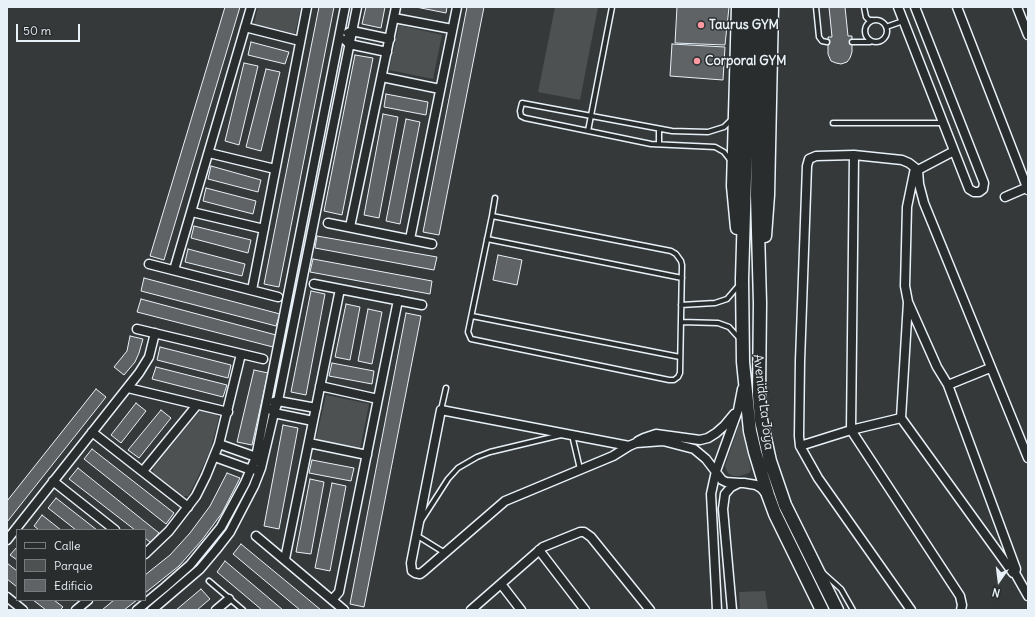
<!DOCTYPE html>
<style>
body{margin:0}
#map{position:relative;width:1035px;height:617px;overflow:hidden;background:#35393a;font-family:Delius,sans-serif}
canvas{display:block}
.frame{position:absolute;inset:0;border:8px solid #e8f1f8;pointer-events:none}
.legend{position:absolute;left:16px;top:529px;width:130px;height:72px;box-sizing:border-box;background:#2a2d2e;border:1px solid #767b7f;margin:0;padding:5px 7px;list-style:none;font-size:12px;color:#e8f1f8}
.legend li{display:flex;align-items:center;gap:8px;height:20px}
.legend b{width:20px;border:1px solid #767b7f}
.north{position:absolute;left:979px;top:561px;width:40px;height:40px;-webkit-text-stroke:3px #2a2d2e;paint-order:stroke;rotate:194deg;font-size:11px;font-weight:700;line-height:16px;text-align:center;color:#e8f1f8}
.north::after{content:'';display:block;margin:auto;width:14px;height:18px;background:#e8f1f8;clip-path:polygon(50% 0,100% 100%,50% 72%,0 100%)}
.scale{position:absolute;left:16px;top:24px;width:64px;height:18px;box-sizing:border-box;border:2px solid #e8f1f8;border-top:0;padding-left:5px;font-size:12px;line-height:14px;white-space:nowrap;color:#e8f1f8;-webkit-text-stroke:3px #2a2d2e;paint-order:stroke}
</style>
<div id="map">
<canvas width="1035" height="617"></canvas>
<div class="frame"></div>
<ul class="legend">
<li><b style="height:5px;background:#2a2d2e"></b>Calle</li>
<li><b style="height:11px;background:#4d5152"></b>Parque</li>
<li><b style="height:11px;background:#5f6365"></b>Edificio</li>
</ul>
<div class="north">N</div>
<div class="scale">50 m</div>
</div>
<script>
const ctx = document.querySelector('canvas').getContext('2d');
ctx.lineJoin = 'round';
function fillPath(path, color) { ctx.fillStyle = color; ctx.fill(path, 'evenodd'); }
const shape = rows => new Path2D(rows.map(r => 'M' + r).join(''));
function strokePath(path, color, width, dash) { ctx.strokeStyle = color; ctx.lineWidth = width; ctx.lineCap = dash ? 'butt' : 'round'; ctx.setLineDash(dash || []); ctx.stroke(path); }
function write(font, color, halo, rows, align = 'center') {
  ctx.font = font + ' Delius,sans-serif'; ctx.lineWidth = 3; ctx.setLineDash([]); ctx.textBaseline = 'middle'; ctx.strokeStyle = halo; ctx.fillStyle = color; for (const [text, x, y, turn = 0] of rows) {
    ctx.save(); ctx.translate(x, y); ctx.rotate((+turn || 0) * Math.PI / 180); ctx.textAlign = isNaN(turn) ? turn : align; if (halo) ctx.strokeText(text, 0, 0); ctx.fillText(text, 0, 0); ctx.restore();
  }
}
const green = shape([
 [258,7,301,7,295,34,254,24],
 [555,7,598,7,580,100,538,92],
 [399,25,442,35,433,79,389,70],
 [326,395,369,404,360,449,316,439],
 [200,411,217,415,219,418,210,451,195,483,188,496,182,496,153,473,153,468],
 [739,425,741,425,751,470,749,473,739,476,733,476,728,473,725,466],
 [765,591,768,610,740,610,739,592]
]);
const building = shape([
 [225,7,240,7,164,260,150,256,225,7],
 [319,7,334,7,279,287,264,284,319,7],
 [366,7,385,7,381,28,362,24,366,7],
 [416,7,447,7,446,13,416,7],
 [467,7,484,7,439,235,423,232,467,7],
 [677,7,729,7,725,45,675,43,677,7],
 [829,7,845,7,848,36,852,36,852,52,850,58,847,62,841,64,836,63,831,61,828,54,828,37,832,37,829,7],
 [251,42,289,52,285,64,248,55,251,42],
 [672,44,725,47,723,80,670,76,672,44],
 [355,55,373,58,342,215,324,211,355,55],
 [244,63,258,66,239,145,225,141,244,63],
 [266,69,280,72,261,151,246,147,266,69],
 [386,94,428,102,426,115,384,107,386,94],
 [383,114,398,117,379,218,364,215,383,114],
 [406,119,420,122,400,224,386,221,406,119],
 [211,166,261,180,258,192,208,179,211,166],
 [206,188,256,201,253,214,203,201,206,188],
 [194,226,251,240,248,253,191,238,194,226],
 [317,236,437,257,434,270,315,248,317,236],
 [188,249,245,264,242,276,185,262,188,249],
 [498,255,522,260,517,285,493,280,498,255],
 [313,259,432,281,430,294,310,272,313,259],
 [144,278,280,314,276,326,141,291,144,278],
 [311,291,325,294,306,395,291,392,311,291],
 [141,299,276,335,273,347,137,312,141,299],
 [346,304,360,307,350,360,335,357,346,304],
 [368,309,382,312,372,364,358,361,368,309],
 [406,313,421,316,364,607,350,604,406,313],
 [130,336,143,339,139,353,135,362,124,375,114,367,127,351,130,336],
 [160,347,231,365,228,378,157,360,160,347],
 [332,363,374,371,372,384,329,376,332,363],
 [156,367,227,385,223,397,152,379,156,367],
 [254,370,268,373,252,445,237,442,254,370],
 [96,389,106,397,7,522,7,501,96,389],
 [136,403,146,411,121,443,111,435,136,403],
 [161,410,171,418,139,458,128,450,161,410],
 [283,425,298,428,279,529,264,526,283,425],
 [92,449,174,513,166,524,84,459,92,449],
 [312,460,354,468,351,481,309,473,312,460],
 [78,468,159,533,151,543,145,538,145,530,135,530,69,479,78,468],
 [227,473,240,478,222,513,202,540,179,566,145,593,145,575,170,555,190,533,210,506,227,473],
 [310,479,324,482,311,554,296,552,310,479],
 [332,483,346,486,330,571,315,568,332,483],
 [56,498,97,530,76,530,48,508,56,498],
 [42,515,61,530,39,530,34,526,42,515],
 [241,544,321,610,300,610,233,554,241,544],
 [17,547,17,560,10,555,17,547],
 [225,561,283,610,262,610,217,572,225,561],
 [7,563,17,571,17,587,7,579,7,563],
 [201,589,210,599,197,610,176,610,201,589],
 [33,600,54,600,63,607,60,610,46,610,33,600],
 [114,600,137,600,124,610,102,610,114,600]
]);
const lane = shape([
 [816,7,819,37,822,41,827,42],
 [864,7,866,17,869,20,873,20],
 '865 31a11 11 0 1 1 22 0a11 11 0 1 1-22 0Z',
 [886,27,903,21],
 [852,42,870,42],
 [833,123,943,123],
 [588,131,612,7],
 [659,144,659,129],
 [731,161,724,152,715,147,651,144,525,118,521,116,520,111,522,103,672,131,708,132,724,127,731,120],
 [492,216,671,251,676,254,681,261,682,265,680,373,678,377,674,380,669,380,471,339,468,332,492,216],
 [492,216,495,198],
 [487,239,682,278],
 [681,305,715,303,727,299,739,285],
 [472,316,680,357],
 [681,322,718,323,729,327,739,338],
 [441,410,446,388],
 [572,435,580,469],
 [421,521,448,479,458,468,477,457,490,452,561,435],
 [416,535,445,553],
 [822,572,841,589,853,610],
 [209,581,243,610]
]);
const street = shape([
 [898,7,969,189,974,192,979,192,983,189,984,183,915,7],
 [957,7,1028,190],
 [1017,7,1028,35],
 [394,18,452,29],
 [245,27,300,41],
 [348,33,352,31,390,39],
 [345,40,349,44,387,52],
 [382,77,440,89],
 [954,151,918,170,909,163,902,160,854,155,816,156,809,159,807,166,800,361,799,436,800,446,851,430,960,596,962,605,961,610],
 [209,153,275,169],
 [854,155,851,430,901,418,908,302],
 [915,168,907,207,905,286,908,302,937,367,948,385,990,368],
 [918,170,919,184,924,203,1028,458],
 [1005,197,1028,187],
 [192,212,264,229],
 [328,223,432,244],
 [350,227,396,7],
 [410,239,457,7],
 [149,264,278,297],
 [174,270,251,7],
 [314,284,422,305],
 [252,290,307,7],
 [137,329,263,359],
 [320,386,378,399],
 [128,388,228,412],
 [274,402,278,401,316,408],
 [271,409,274,413,313,421],
 [901,418,1013,573,1015,573,1016,569,948,385],
 [92,432,188,507],
 [638,441,644,438,656,434,700,440,708,438,716,433,724,426,734,414],
 [309,443,367,455],
 [219,444,256,457,258,461],
 [629,446,441,410,411,563,412,571,415,573,420,574,424,571,505,501,613,456,629,446,636,443,663,441,694,449,706,459,722,480,726,482,739,483],
 [800,446,818,478,911,610],
 [215,457,251,470,255,469],
 [143,471,197,405],
 [53,481,115,530],
 [256,536,344,610],
 [7,540,139,373,149,357,155,333],
 [539,550,585,610],
 [145,554,169,531,196,496,206,476,219,444,241,354],
 [285,559,340,289],
 [1015,573,1028,596],
 [501,584,521,610],
 [7,597,23,610],
 [332,600,339,592,398,300],
 [76,610,88,600],
 [137,610,165,587,190,565,221,527,245,483,256,457,345,7],
 [152,610,200,569,216,550,230,532,254,486,261,468,274,413,278,401,357,7],
 [216,610,229,599],
 [471,610,543,547,580,532,584,532,591,537,650,610],
 [717,610,711,494,716,471,738,410,742,389],
 [732,610,723,509,725,494,731,487,739,483,744,483,756,485,761,488,767,495]
]);
const primary = shape([
 [750,7,742,279,743,362,750,431,755,452,768,495,775,514,822,610],
 [760,7,757,195,760,303,759,395,761,420,770,461,785,505,837,610],
 [737,228,733,186,738,7],
 [765,236,768,195,772,7]
]);
const markers = [
 [701,25,4,"#ff9aa2"],
 [697,61,4,"#ff9aa2"]
];
const poiNames = [
 ["Taurus GYM",709,25],
 ["Corporal GYM",705,61]
];
const streetNames = [
 ["Avenida La Joya",763,402,83]
];
fillPath(green, '#4d5152');
fillPath(building, '#5f6365');
strokePath(building, '#e8f1f8', 1);
strokePath(lane, '#e8f1f8', 7);
strokePath(street, '#e8f1f8', 11);
strokePath(primary, '#e8f1f8', 15);
strokePath(lane, '#2a2d2e', 4);
strokePath(street, '#2a2d2e', 8);
strokePath(primary, '#2a2d2e', 12);
for (const [x, y, r, color] of markers) { const dot = new Path2D(); dot.arc(x, y, r, 0, 2 * Math.PI); ctx.fillStyle = color; ctx.fill(dot); strokePath(dot, '#2a2d2e', 1.5); }
write('bold 13px', '#e8f1f8', '#2a2d2e', poiNames, 'left');
write('13px', '#e8f1f8', '#2a2d2e', streetNames);
</script>
